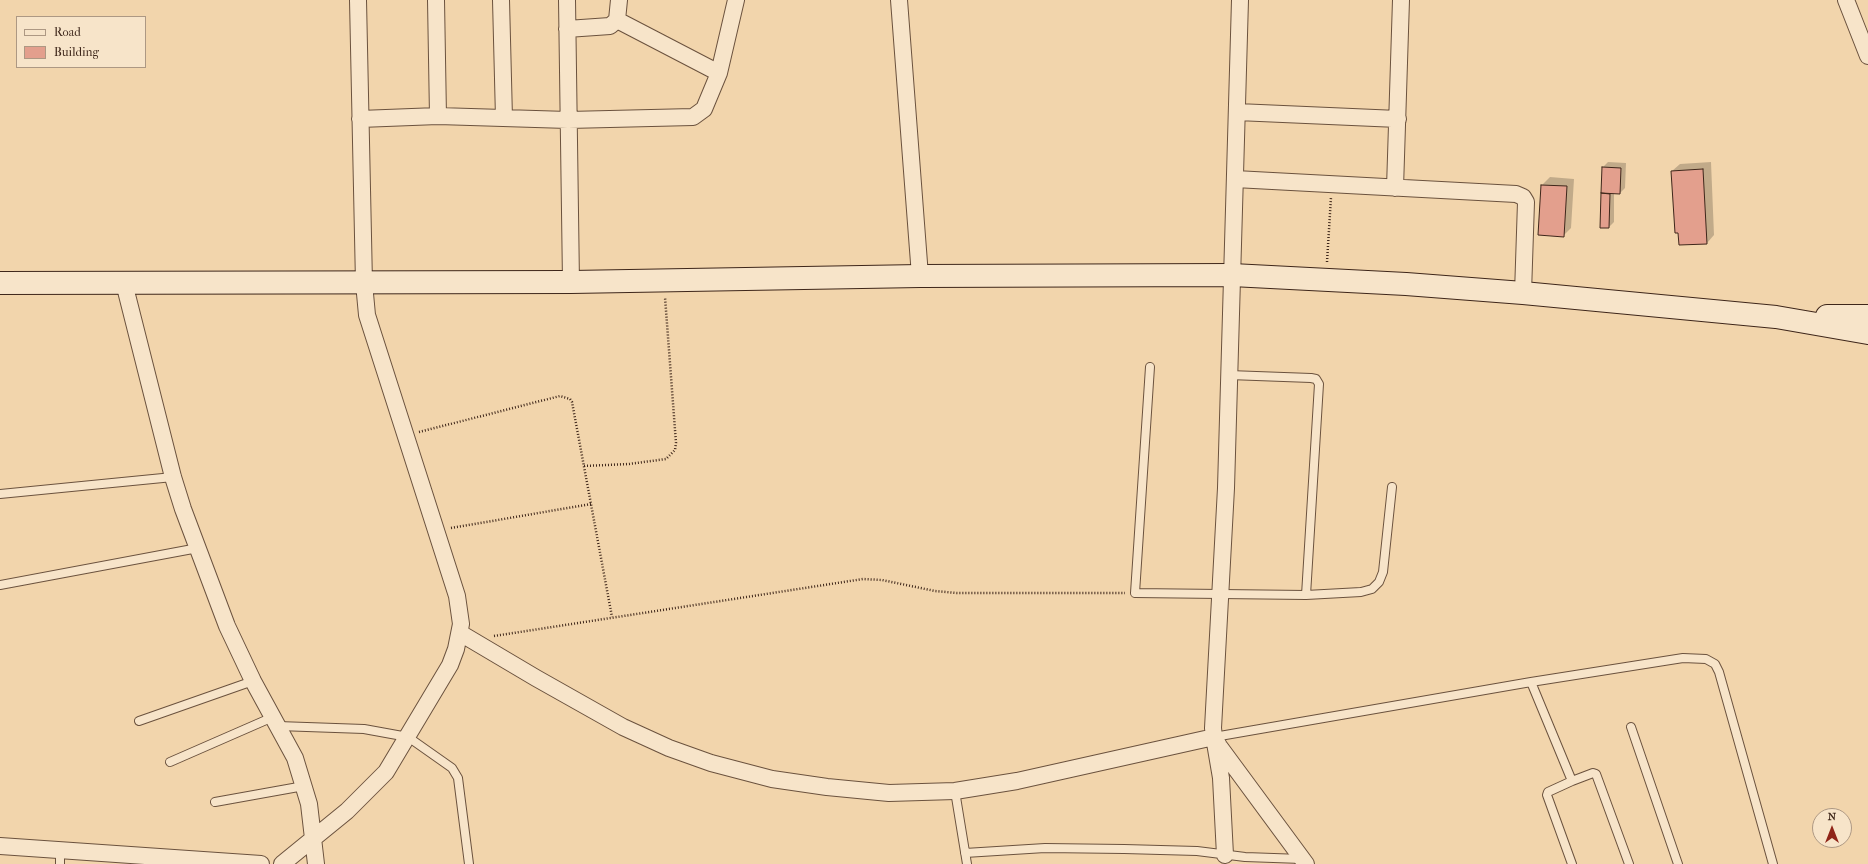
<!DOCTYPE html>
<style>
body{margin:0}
#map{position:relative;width:1868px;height:864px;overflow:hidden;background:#f2d5ac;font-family:"IM FELL French Canon",serif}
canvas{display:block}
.legend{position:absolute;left:16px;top:16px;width:130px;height:52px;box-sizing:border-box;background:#f7e4c9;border:1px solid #ad9883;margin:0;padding:5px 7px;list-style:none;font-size:12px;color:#3e261a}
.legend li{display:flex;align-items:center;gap:8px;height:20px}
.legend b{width:20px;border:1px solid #ad9883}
.north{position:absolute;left:1812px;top:808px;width:40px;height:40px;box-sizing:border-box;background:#f7e4c9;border:1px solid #ad9883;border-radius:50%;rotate:0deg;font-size:11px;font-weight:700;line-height:16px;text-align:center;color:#3e261a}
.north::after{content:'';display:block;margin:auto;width:14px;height:18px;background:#8f2418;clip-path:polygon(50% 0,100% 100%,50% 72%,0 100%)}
</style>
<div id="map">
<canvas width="1868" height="864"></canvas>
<ul class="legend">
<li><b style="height:5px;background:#f7e4c9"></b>Road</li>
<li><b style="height:11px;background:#e39f8d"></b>Building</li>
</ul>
<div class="north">N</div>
</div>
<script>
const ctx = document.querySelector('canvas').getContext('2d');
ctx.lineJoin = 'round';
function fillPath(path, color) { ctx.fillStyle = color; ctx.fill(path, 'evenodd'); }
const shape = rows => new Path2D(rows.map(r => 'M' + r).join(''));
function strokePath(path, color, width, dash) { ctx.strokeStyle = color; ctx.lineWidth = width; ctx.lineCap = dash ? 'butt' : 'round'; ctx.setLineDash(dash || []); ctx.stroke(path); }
const shadow = shape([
 [1608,162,1626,163,1625,188,1620,193,1614,193,1614,222,1609,227,1601,227,1603,167],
 [1711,162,1714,235,1707,243,1672,171,1680,164],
 [1550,177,1574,179,1571,228,1563,236,1539,234,1542,185]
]);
const building = shape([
 [1602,167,1621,168,1620,194,1601,193,1602,167],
 [1703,169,1707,244,1679,245,1678,233,1675,233,1671,171,1703,169],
 [1541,185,1567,186,1564,237,1538,235,1541,185],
 [1601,193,1610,194,1609,228,1600,228,1601,193]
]);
const path = shape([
 [1327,262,1331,197],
 [419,432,560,396,570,399,572,402,612,617],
 [584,466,629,464,666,459,675,450,676,443,665,297],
 [451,528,591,504],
 [494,636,863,579,882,580,935,591,957,593,1125,593]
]);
const service = shape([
 [1150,367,1135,593,1306,595,1361,592,1372,589,1379,582,1383,572,1392,487],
 [1229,375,1311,378,1316,379,1319,384,1306,595],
 [0,494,173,477],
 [0,585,198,548],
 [1531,682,1683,658,1706,659,1715,664,1719,672,1773,864],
 [139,721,253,681],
 [278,726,364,729,408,737,452,768,458,778,469,864],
 [1631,727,1678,864],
 [1214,737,1531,682,1572,781],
 [170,762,273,717],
 [955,791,967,864],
 [215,802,304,786],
 [60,849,60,864],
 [965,853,1045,848,1124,849,1197,851,1245,857,1302,859],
 [1572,864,1547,795,1548,792,1572,781,1593,773,1596,774,1629,864]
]);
const minor = shape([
 [436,0,438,116],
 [501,0,504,118],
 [567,0,571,282],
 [899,0,920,276],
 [1240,0,1226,488,1213,728,1214,737,1219,746,1306,864],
 [1846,0,1868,56],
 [617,20,719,73],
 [567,29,610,26,617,20,619,0],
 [1237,112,1398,119],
 [360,119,438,116,568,120,693,117,704,109,719,73,736,0],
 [1235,179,1516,194,1523,197,1526,202,1523,293],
 [1395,188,1401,0],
 [124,283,173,477,183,509,227,626,253,681,295,758,309,804,316,864],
 [460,633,536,678,623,727,669,748,711,763,772,779,827,787,889,793,955,791,1017,781,1214,737,1221,778,1225,855],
 [0,846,261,864],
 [282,864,347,811,386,772,450,665,456,649,461,624,457,596,367,315,364,283,358,0]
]);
const secondary = shape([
 [0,283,571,282,920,276,1232,275,1406,284,1523,293,1776,317,1868,333],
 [1827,316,1868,316]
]);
fillPath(shadow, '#0003');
fillPath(building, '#e39f8d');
strokePath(building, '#3e261a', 1);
strokePath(service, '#6b523e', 10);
strokePath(minor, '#6b523e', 18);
strokePath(secondary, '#3e261a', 24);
strokePath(path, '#3e261a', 2.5, [1, 2]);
strokePath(service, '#f7e4c9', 8);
strokePath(minor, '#f7e4c9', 16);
strokePath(secondary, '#f7e4c9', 22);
</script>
